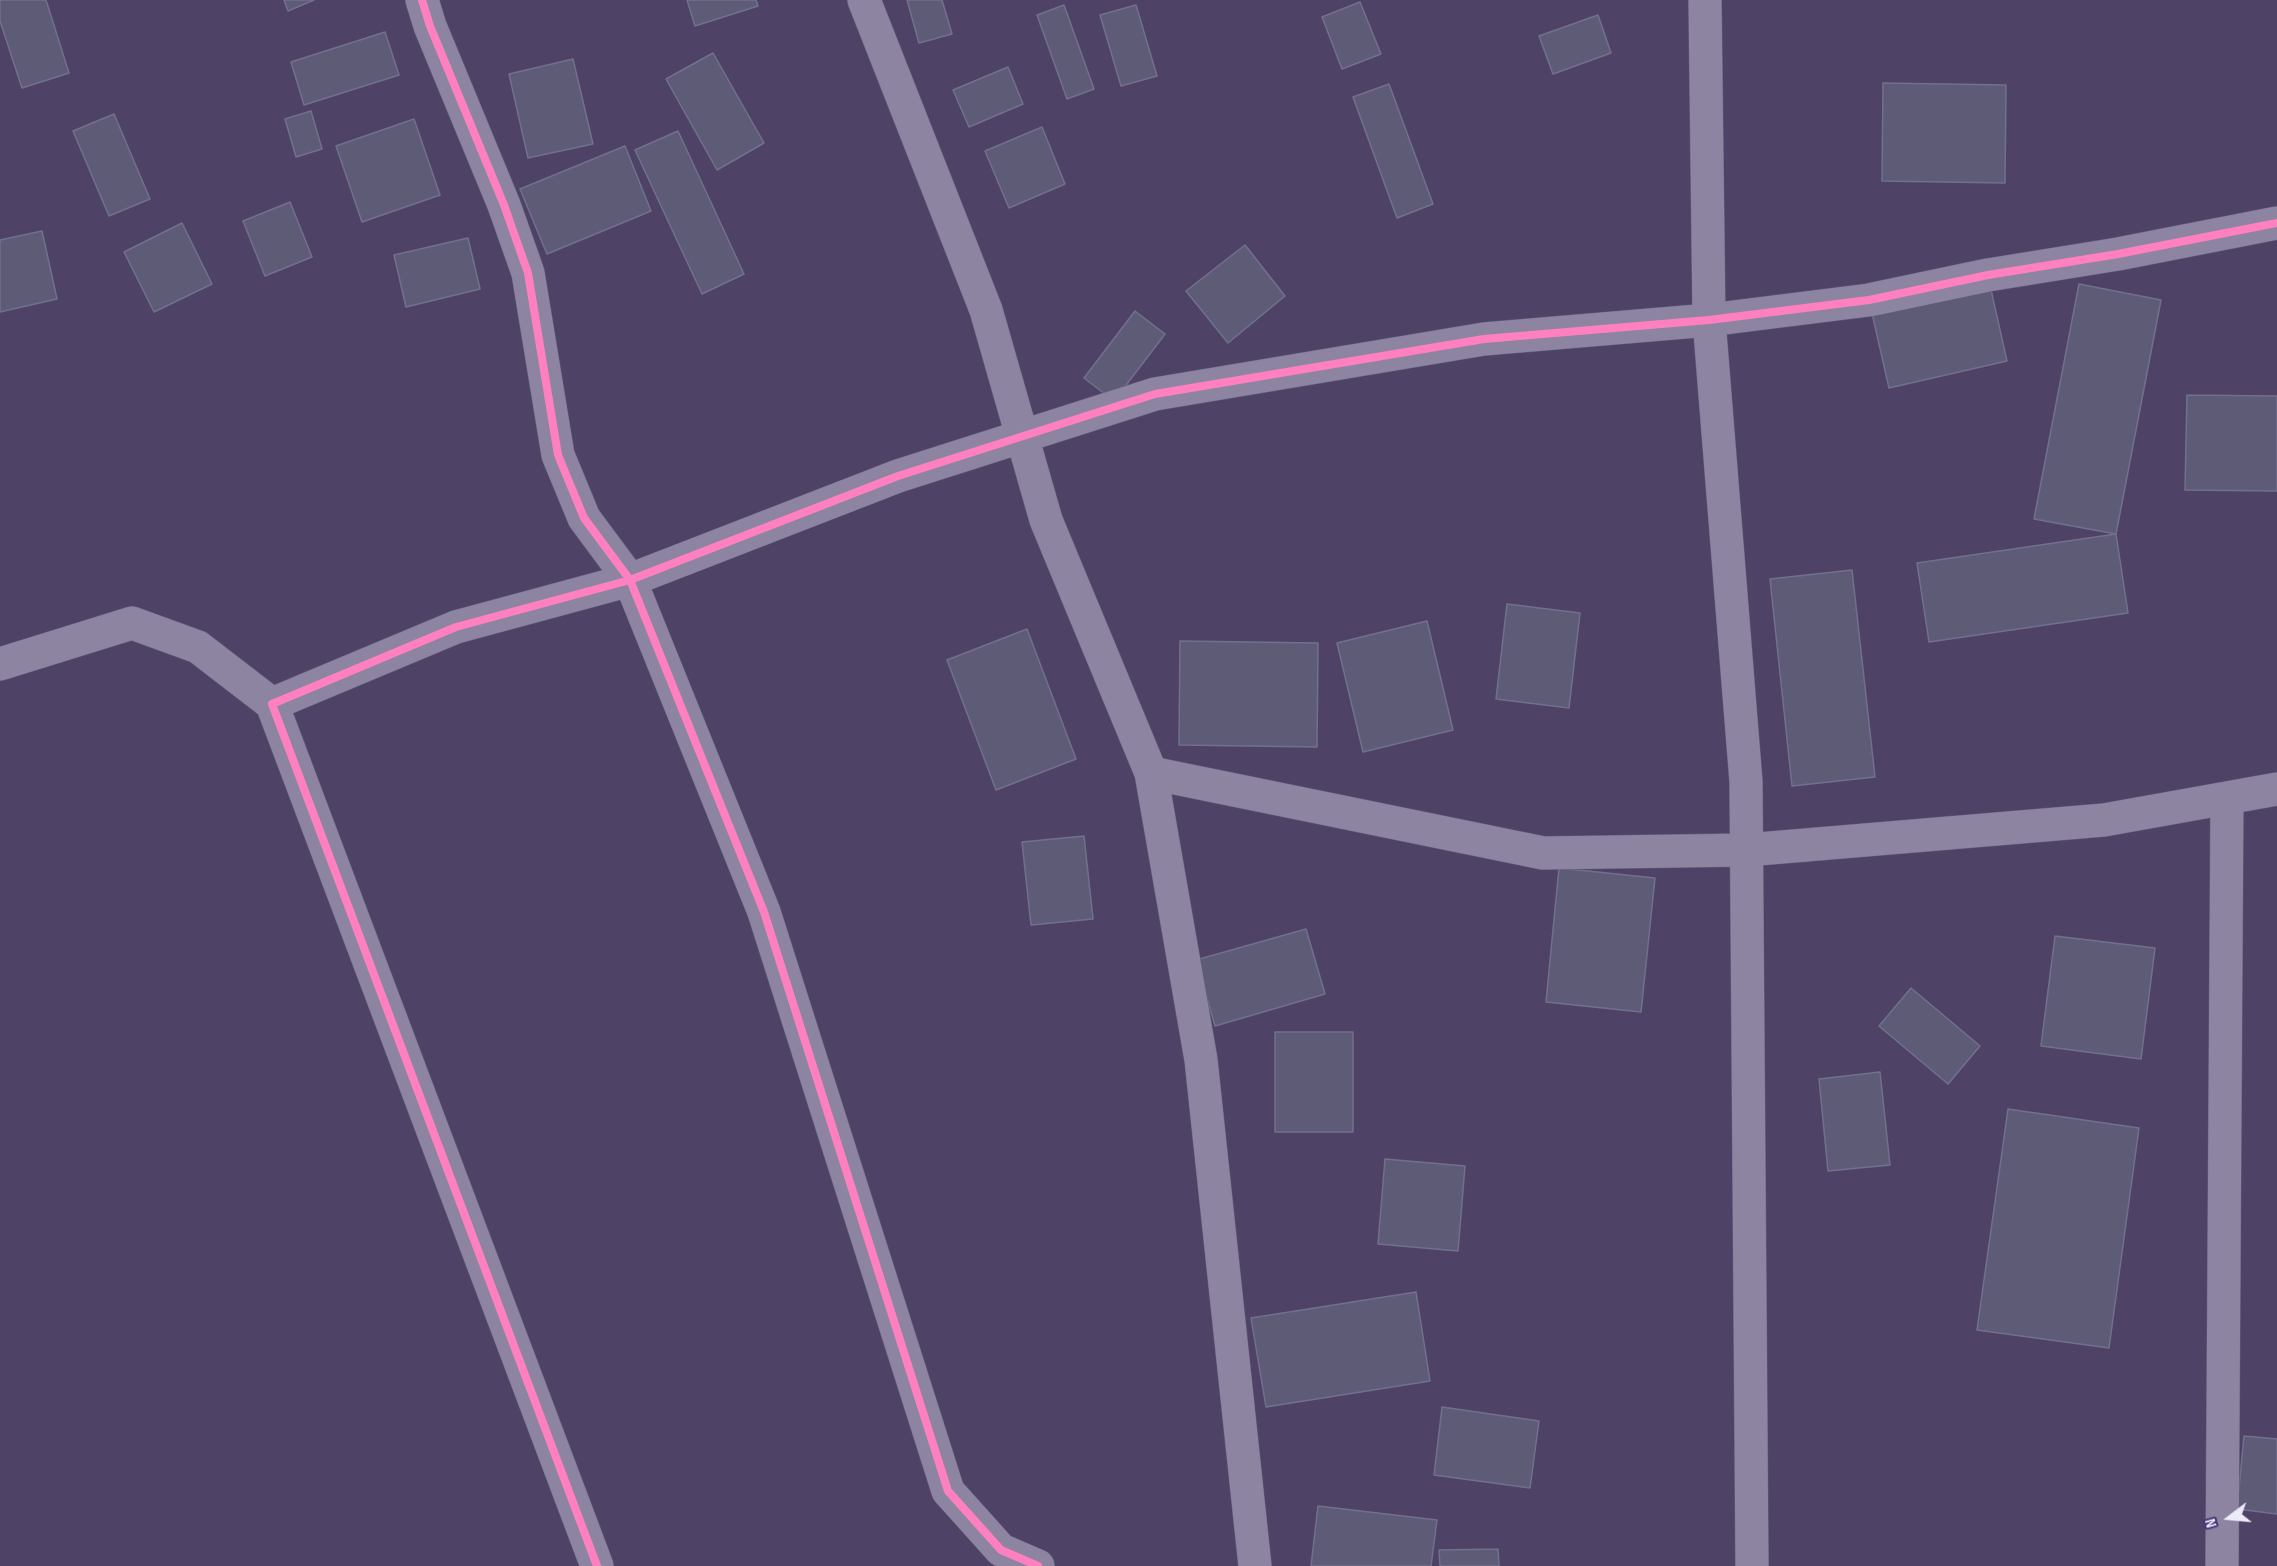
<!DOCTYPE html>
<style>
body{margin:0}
#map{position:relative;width:2277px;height:1566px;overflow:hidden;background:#4e4366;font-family:"Sofia Sans Condensed",sans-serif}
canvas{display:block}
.north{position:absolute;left:2199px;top:1488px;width:60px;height:60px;-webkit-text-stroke:4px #493475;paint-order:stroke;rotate:254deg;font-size:16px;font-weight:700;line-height:24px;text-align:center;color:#edeafa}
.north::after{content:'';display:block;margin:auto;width:21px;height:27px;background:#edeafa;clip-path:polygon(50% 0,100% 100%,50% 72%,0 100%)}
</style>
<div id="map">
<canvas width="2277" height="1566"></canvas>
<div class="north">N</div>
</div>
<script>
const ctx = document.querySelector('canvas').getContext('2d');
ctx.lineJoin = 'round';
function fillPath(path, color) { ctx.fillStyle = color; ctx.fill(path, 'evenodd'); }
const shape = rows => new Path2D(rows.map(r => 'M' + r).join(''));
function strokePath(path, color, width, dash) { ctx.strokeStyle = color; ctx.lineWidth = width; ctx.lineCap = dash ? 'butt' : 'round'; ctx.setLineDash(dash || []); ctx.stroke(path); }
const building = shape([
 [0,0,46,0,69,73,22,88,0,21,0,0],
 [284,0,314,0,288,11,284,0],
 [687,0,756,0,758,6,695,26,687,0],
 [907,0,942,0,952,34,919,43,907,0],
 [1360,2,1381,54,1342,69,1322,17,1360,2],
 [1064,5,1094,89,1067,99,1037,15,1064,5],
 [1136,5,1157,76,1121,86,1100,15,1136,5],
 [1598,15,1611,53,1553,74,1539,36,1598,15],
 [385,32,399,75,304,105,291,62,385,32],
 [713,53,764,143,717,170,666,79,713,53],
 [573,59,593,144,528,158,509,74,573,59],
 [1008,67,1023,104,969,127,953,90,1008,67],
 [1883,83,2006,85,2005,183,1882,181,1883,83],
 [1389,84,1433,204,1397,218,1353,97,1389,84],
 [311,111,322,149,296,157,285,119,311,111],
 [114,114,150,199,109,216,73,131,114,114],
 [414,119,440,195,362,222,336,146,414,119],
 [1042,127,1065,184,1009,208,985,151,1042,127],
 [678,131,744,274,702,294,635,150,678,131],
 [625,146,651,211,547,254,520,189,625,146],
 [290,202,312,257,265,276,243,221,290,202],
 [182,223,212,284,154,312,124,252,182,223],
 [42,231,57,299,0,312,0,240,42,231],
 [468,238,480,289,406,307,394,255,468,238],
 [1245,245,1285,296,1228,343,1186,291,1245,245],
 [1987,272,2007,361,1889,388,1869,300,1987,272],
 [2079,284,2161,300,2116,534,2034,519,2079,284],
 [1135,311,1165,334,1114,401,1084,378,1135,311],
 [2187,395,2277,396,2277,491,2185,490,2187,395],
 [2116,534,2128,613,1929,642,1917,563,2116,534],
 [1852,570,1875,777,1792,786,1770,579,1852,570],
 [1507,604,1580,613,1569,708,1496,699,1507,604],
 [1427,621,1453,730,1363,752,1337,643,1427,621],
 [1027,629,1076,759,996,790,947,660,1027,629],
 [1180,641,1318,643,1317,747,1179,745,1180,641],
 [1084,836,1093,919,1031,925,1022,842,1084,836],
 [1559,868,1655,878,1641,1012,1546,1002,1559,868],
 [1306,929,1325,994,1215,1026,1196,960,1306,929],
 [2055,936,2155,948,2141,1059,2041,1046,2055,936],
 [1911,988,1980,1046,1948,1084,1879,1026,1911,988],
 [1275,1032,1353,1032,1353,1132,1275,1132,1275,1032],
 [1880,1072,1890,1165,1828,1171,1819,1079,1880,1072],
 [2008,1109,2139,1128,2109,1348,1977,1330,2008,1109],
 [1385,1159,1465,1166,1458,1251,1378,1244,1385,1159],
 [1416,1292,1430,1381,1266,1407,1251,1318,1416,1292],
 [1442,1407,1539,1421,1530,1488,1434,1475,1442,1407],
 [2244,1436,2277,1439,2277,1514,2237,1509,2244,1436],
 [1318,1506,1437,1520,1431,1566,1311,1566,1318,1506],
 [1498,1549,1499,1566,1440,1566,1439,1550,1498,1549]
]);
const minor = shape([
 [422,0,430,26,504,205,528,273,558,455,584,518,630,580,764,912,948,1491,1001,1550,1038,1566],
 [864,0,986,310,1046,520,1151,773,1201,1060,1255,1566],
 [1705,0,1709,320,1746,782,1752,1566],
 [0,664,132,623,198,647,272,704],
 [1151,773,1543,853,1746,850,2104,820,2277,789],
 [597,1566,272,704,456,627,630,580,898,476,1155,394,1484,339,1709,320,1869,300,1988,275,2118,254,2277,223],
 [2222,1566,2227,798]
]);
const cycleway = shape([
 [422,0,430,26,504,205,528,273,558,455,584,518,630,580,764,912,948,1491,1001,1550,1038,1566],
 [597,1566,272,704,456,627,630,580,898,476,1155,394,1484,339,1709,320,1869,300,1988,275,2118,254,2277,223]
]);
fillPath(building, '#5e5b76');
strokePath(building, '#73708e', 1.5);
strokePath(minor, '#665e78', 34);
strokePath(minor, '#8d84a2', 33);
strokePath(cycleway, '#ff80c0', 8);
</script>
